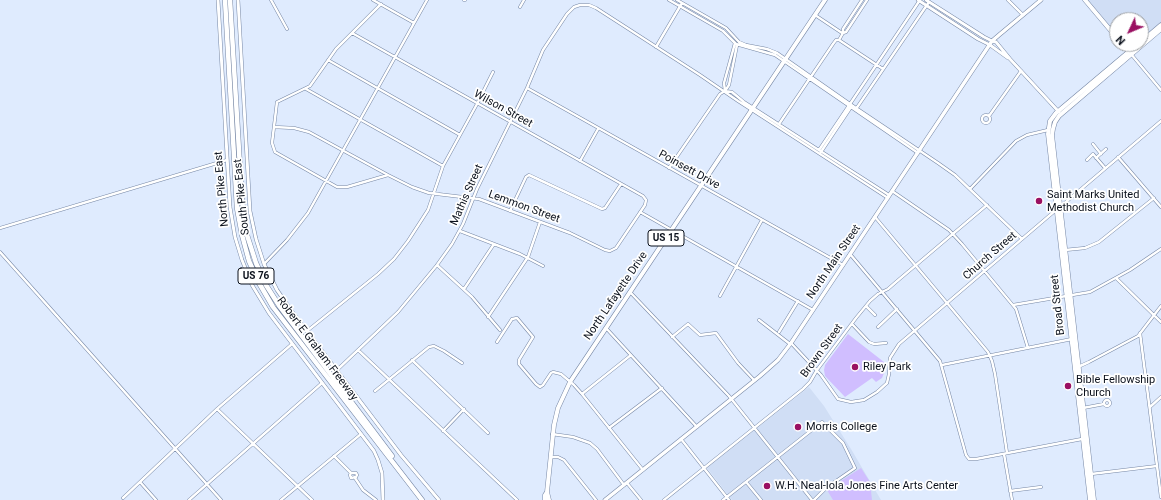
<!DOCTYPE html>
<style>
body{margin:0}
#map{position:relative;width:1161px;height:500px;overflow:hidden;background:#dfebfe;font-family:Roboto,sans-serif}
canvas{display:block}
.north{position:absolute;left:1109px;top:12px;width:40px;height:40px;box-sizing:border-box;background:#fff;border:1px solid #9da0a4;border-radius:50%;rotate:226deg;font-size:11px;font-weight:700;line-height:16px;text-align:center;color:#0b111c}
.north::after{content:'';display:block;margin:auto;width:14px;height:18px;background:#9a1062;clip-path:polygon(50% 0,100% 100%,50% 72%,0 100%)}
</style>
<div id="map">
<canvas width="1161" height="500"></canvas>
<div class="north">N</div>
</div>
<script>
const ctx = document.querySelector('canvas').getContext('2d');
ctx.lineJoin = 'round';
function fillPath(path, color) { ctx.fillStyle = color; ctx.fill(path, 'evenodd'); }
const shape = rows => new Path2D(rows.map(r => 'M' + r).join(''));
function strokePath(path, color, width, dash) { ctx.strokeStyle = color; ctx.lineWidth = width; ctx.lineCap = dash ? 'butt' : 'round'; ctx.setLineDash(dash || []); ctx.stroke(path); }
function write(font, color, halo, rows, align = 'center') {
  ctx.font = font + ' Roboto,sans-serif'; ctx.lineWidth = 3.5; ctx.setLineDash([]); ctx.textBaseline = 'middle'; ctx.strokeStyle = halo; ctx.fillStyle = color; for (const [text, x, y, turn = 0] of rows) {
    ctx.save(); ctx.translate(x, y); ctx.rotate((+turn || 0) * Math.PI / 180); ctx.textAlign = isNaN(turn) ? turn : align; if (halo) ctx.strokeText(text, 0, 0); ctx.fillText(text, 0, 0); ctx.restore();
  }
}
const built = shape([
 [1085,0,1161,0,1161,27,1141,44,1141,20,1117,20,1117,38],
 [809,387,824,406,851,449,881,500,732,500,707,468]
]);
const green = shape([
 [848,334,884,362,886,368,882,378,876,382,872,378,845,397,825,376,824,370,825,365],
 [861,468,870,482,872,500,833,500,827,490]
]);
const minor = shape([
 [271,0,287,29],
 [373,0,414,23],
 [464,0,465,0],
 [669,0,723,31,736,44,775,55,918,153],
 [677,0,726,28,739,42,746,45,767,49,777,53,850,104,938,163,955,175,1022,239],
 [1008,0,1023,15],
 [520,7,524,0],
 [815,15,842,33],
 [352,33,643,196,646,200,645,205,616,248,610,251,605,250,570,233,479,199,429,193,412,187,388,175,347,187,337,187,275,152,272,143,277,102,310,86,336,49,381,4],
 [843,33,843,29,862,0],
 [839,40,883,69],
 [656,47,682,3],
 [1131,54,1161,90],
 [328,60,460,135],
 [527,88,843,265],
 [306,89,443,166],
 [725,91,732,92,744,102,889,195],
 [725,91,724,83,735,43],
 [856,109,929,2],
 '982 119a4 4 0 1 1 8 0a4 4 0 1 1-8 0Z',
 [989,116,1021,71],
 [779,124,833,44,836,40,839,40,843,33,846,32,867,0],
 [274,127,294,128,309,132,388,175],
 [1093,144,1101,154],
 [819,150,920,0],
 [821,152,851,107],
 [1118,157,1161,207],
 [1096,158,1106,149],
 [1087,160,1093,154,1105,168],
 [580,161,598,129],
 [669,168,720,94,725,91,729,85,737,45],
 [970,189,1016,141,1027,135,1048,130],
 [892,191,949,230,962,244,1016,309,1028,348],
 [1060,207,1161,121],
 [510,211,526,177,529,175,602,209,605,208,621,184],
 [640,212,813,310],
 [875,217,988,352,992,361,995,374,1007,453],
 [0,228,227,160],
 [460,231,520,254,543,266],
 [1065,250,1085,248,1099,242,1154,198],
 [0,252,221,500],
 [850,254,940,361,966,455,969,459,976,459,1082,439],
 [264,264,287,240,308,213,427,0],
 [437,265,472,297,500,330],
 [1116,278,1161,322],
 [464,289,494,244],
 [630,292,729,396,812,500],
 [720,296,762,220],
 [1013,305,1090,292,1130,270,1161,249],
 [866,306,875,315],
 [488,317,528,257,540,222],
 [759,320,790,344],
 [852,324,869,342,874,344,886,343],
 [878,327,897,309],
 [606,328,697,427],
 [307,331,378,274,394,259,408,241,428,210,443,166,477,104,493,72],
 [779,332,798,301],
 [1140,333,1161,497],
 [672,337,688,324,700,335,716,333,738,363,754,380],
 [497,342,512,319,517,318,533,337,519,360,519,364,536,384,540,387,543,385,551,373,553,372,561,374,574,385,582,394,643,470],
 [791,343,821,375,838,399,851,402,864,400,877,392,887,383,889,374,890,358,899,344,1056,210],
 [358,350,517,500],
 [412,360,488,433],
 [942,365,1072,339],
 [1078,367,1089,362,1138,336,1161,306],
 [337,370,398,312,437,265,452,244,463,224,477,189,527,88,543,50,567,14,574,7,580,5,589,5,596,8,700,75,738,101,888,198],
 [375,391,429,347,434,346,444,351,462,363],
 [582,394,631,355],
 '1104 403a3 3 0 1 1 6 0a3 3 0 1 1-6 0Z',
 [1150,407,1161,397],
 [1083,408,1104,404],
 [217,409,312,500],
 [609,428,662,388],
 [443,431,464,409],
 [552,434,573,437,590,443,597,449,624,485],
 [681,439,729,500],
 [1004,454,1012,500],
 [334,456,351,473,356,473,357,475,356,477,351,478,350,475,351,473],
 [551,457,558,457,564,460,596,500],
 [1091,474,1157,466],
 [355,478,363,490,376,500],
 [140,482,156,500],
 [627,483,641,500],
 [747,483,761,500],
 [1010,491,1041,487],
 [123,498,217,409,292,344],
 [189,500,322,383],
 [281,500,361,434],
 [664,500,803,389,810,382,817,370,856,318,870,301,878,294,888,289,896,282,987,205],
 [723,500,822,422,843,443,855,468,826,488,814,500]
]);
const tertiary = shape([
 [218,0,230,207,235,237,242,260,252,285,269,313,374,451,378,460,382,473,383,500],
 [238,0,250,211,256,239,264,264,277,290,293,313,401,455,439,500],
 [918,0,978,39,990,45,1008,58],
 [926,0,984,37,992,41,996,42,1010,59,1059,112]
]);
const secondary = shape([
 [605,500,760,376,778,360,791,343,992,41,999,35,1041,0]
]);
const primary = shape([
 [1085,0,1117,38],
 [1141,42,1161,25],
 [1122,44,1130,53],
 [547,492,549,500],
 [545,500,545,495,547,492,554,425,558,408,570,382,825,0],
 [1090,500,1048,134,1050,121,1056,113,1138,44],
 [1094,500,1052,135,1053,129,1055,122,1059,116,1161,29]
]);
const motorway = shape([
 [225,0,237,208,242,235,249,261,259,283,273,307,422,500],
 [230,0,242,201,247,235,256,263,266,285,280,307,392,456]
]);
const markers = [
 [1039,201,4,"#9a1062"],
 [855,367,4,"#9a1062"],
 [1068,386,4,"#9a1062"],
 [798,427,4,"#9a1062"],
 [767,486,4,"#9a1062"]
];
const shields = [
 [666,238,36],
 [256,276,36]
];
const shieldNames = [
 ["US 15",666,238],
 ["US 76",256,276]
];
const streetNames = [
 ["Wilson Street",503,109,29],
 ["Poinsett Drive",689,170,29],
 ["North Pike East",222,189,-95],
 ["Mathis Street",467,195,-66],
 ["South Pike East",242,197,-96],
 ["Lemmon Street",524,207,20],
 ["Church Street",990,256,-41],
 ["North Main Street",834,262,-56],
 ["North Lafayette Drive",616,296,-56],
 ["Broad Street",1058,305,-96],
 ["Robert E Graham Freeway",317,349,53],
 ["Brown Street",822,351,-54]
];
const poiNames = [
 ["Saint Marks United",1047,195],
 ["Methodist Church",1047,208],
 ["Riley Park",863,367],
 ["Bible Fellowship",1076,380],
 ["Church",1076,393],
 ["Morris College",806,427],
 ["W.H. Neal-Iola Jones Fine Arts Center",775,486]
];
fillPath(built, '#d0def5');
fillPath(green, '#d0beff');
strokePath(minor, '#7687a5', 3.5);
strokePath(tertiary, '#7687a5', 4);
strokePath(secondary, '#7687a5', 4.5);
strokePath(primary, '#7687a5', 5);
strokePath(motorway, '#7687a5', 5.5);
strokePath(minor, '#fff', 2.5);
strokePath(tertiary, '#fff', 3);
strokePath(secondary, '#fff', 3.5);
strokePath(primary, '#fff', 4);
strokePath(motorway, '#fff', 4.5);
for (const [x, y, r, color] of markers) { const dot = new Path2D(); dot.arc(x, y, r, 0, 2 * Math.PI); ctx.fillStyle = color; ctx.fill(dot); strokePath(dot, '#fff', 1.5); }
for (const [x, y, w] of shields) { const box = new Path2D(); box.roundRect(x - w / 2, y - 8, w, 16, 3); ctx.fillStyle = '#fff'; ctx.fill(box); strokePath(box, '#0b111c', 1); }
write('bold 10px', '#0b111c', null, shieldNames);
write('11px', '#0b111c', '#fff', streetNames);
write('11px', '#0b111c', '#fff', poiNames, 'left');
</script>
